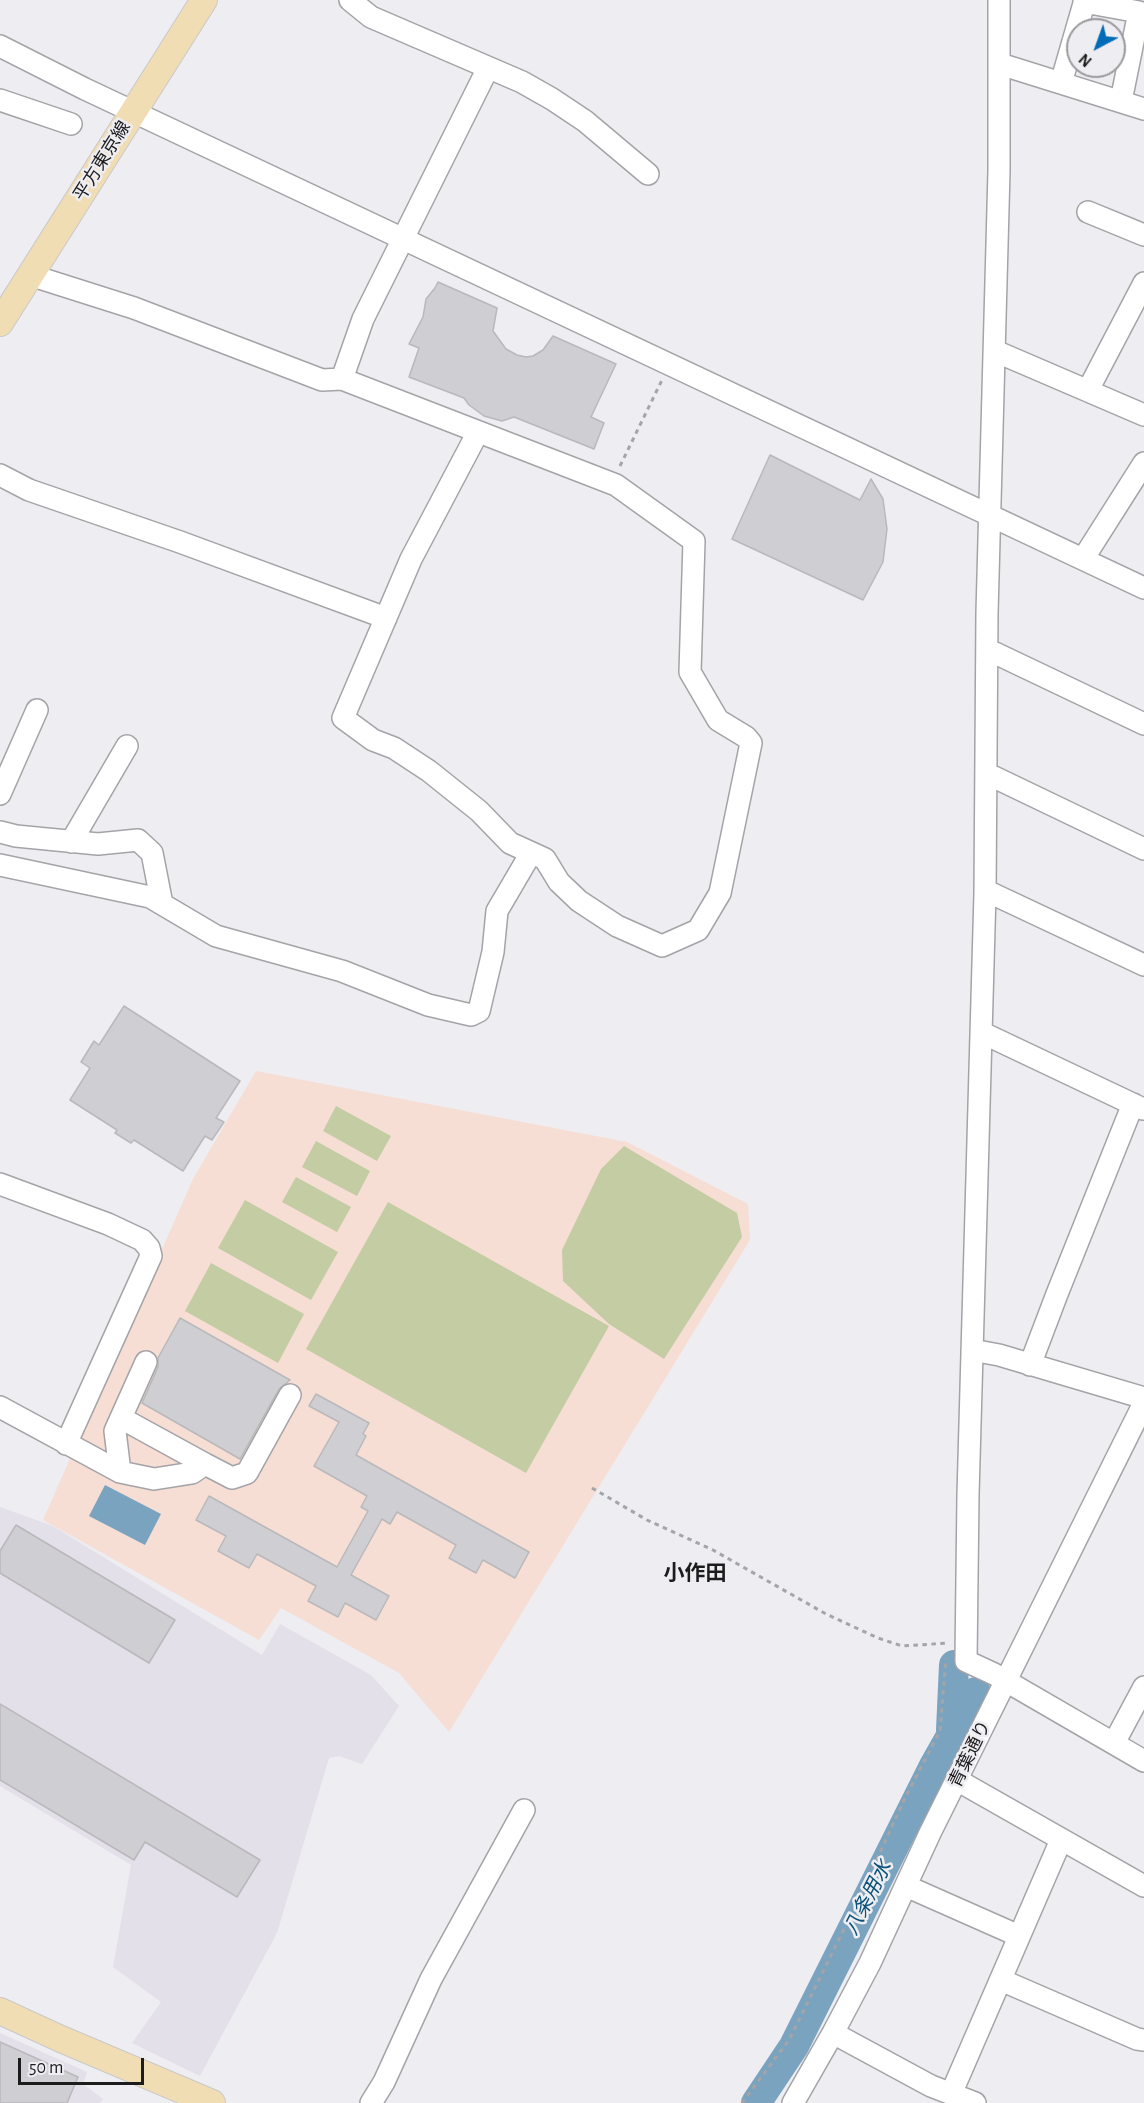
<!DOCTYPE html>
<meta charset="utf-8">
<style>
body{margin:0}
#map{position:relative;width:1144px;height:2103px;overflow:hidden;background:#eeedf1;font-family:"Alegreya Sans",sans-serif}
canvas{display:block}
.north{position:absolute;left:1066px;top:18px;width:60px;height:60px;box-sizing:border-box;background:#eeedf1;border:2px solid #9a999c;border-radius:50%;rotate:221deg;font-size:16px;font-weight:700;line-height:24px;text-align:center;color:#1d1c1d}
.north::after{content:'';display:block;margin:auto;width:21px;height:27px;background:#006cb8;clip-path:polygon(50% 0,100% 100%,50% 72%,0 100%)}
.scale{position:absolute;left:18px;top:2058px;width:126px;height:27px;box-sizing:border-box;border:3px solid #1d1c1d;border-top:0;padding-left:8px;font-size:18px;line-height:21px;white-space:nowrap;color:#1d1c1d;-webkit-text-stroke:4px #eeedf1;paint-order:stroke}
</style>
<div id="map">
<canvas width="1144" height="2103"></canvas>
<div class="north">N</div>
<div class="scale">50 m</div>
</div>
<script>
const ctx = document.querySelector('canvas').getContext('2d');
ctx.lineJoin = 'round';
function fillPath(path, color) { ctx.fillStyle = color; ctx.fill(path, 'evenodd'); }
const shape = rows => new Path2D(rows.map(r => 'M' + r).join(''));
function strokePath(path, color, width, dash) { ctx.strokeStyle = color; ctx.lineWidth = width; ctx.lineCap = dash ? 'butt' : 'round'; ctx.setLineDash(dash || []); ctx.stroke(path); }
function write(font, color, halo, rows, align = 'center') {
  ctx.font = font + ' "Alegreya Sans","Noto Sans JP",sans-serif'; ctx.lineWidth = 5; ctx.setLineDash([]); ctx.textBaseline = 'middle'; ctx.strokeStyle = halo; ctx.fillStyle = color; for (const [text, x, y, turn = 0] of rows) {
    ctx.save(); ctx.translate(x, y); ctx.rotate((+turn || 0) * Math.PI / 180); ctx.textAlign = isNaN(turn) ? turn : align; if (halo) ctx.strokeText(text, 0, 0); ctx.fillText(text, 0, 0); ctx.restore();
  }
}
const built = shape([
 [0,1507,53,1526,262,1655,280,1624,371,1675,399,1706,362,1764,339,1756,329,1758,277,1933,200,2076,132,2043,161,2002,113,1967,131,1865,0,1786],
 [0,2033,87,2072,83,2084,103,2099,100,2103,0,2103]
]);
const education = shape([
 [256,1071,627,1142,748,1204,750,1240,449,1732,399,1673,281,1608,259,1640,43,1520,193,1179]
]);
const green = shape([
 [336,1106,391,1136,377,1161,323,1131],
 [316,1141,370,1171,357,1196,302,1167],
 [624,1146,737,1213,742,1237,664,1359,609,1324,563,1281,562,1250,601,1169],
 [296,1177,351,1207,337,1232,282,1202],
 [245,1200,338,1252,311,1300,218,1248],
 [388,1202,609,1326,526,1473,306,1349],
 [211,1263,304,1314,278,1363,185,1311]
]);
const water = shape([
 [105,1485,161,1514,145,1545,89,1516]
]);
const river = shape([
 [951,1730,954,1665],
 [756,2103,794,2046,934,1766,976,1692]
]);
const building = shape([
 [438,282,497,308,493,331,506,349,517,355,526,357,533,356,543,350,553,336,616,364,591,417,604,423,594,449,514,417,502,421,484,416,469,405,464,398,409,377,419,348,409,344,423,317,426,299,435,288,438,282],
 [770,455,860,500,871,479,883,499,887,529,883,562,863,600,732,539,770,455],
 [124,1006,240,1081,216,1118,224,1122,212,1140,205,1136,183,1171,134,1140,131,1143,115,1133,117,1130,70,1100,90,1068,81,1062,94,1041,99,1045,124,1006],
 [180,1318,290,1380,279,1389,240,1459,142,1403,158,1367,158,1358,180,1318],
 [316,1394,369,1423,363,1434,366,1436,356,1455,529,1552,515,1578,483,1560,476,1573,449,1558,456,1545,397,1512,390,1524,382,1519,351,1575,389,1596,376,1620,345,1603,338,1617,308,1601,316,1586,257,1554,249,1568,218,1551,226,1536,196,1520,209,1496,337,1567,368,1511,361,1507,367,1496,314,1466,339,1422,309,1406,316,1394],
 [16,1525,175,1620,149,1663,0,1573,0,1551,16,1525],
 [0,1704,260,1860,237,1897,145,1842,134,1860,0,1780,0,1704],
 [0,2042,78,2077,67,2103,0,2103,0,2042]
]);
const path = shape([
 [620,466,662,380],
 [592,1488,647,1520,713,1550,826,1614,878,1638,902,1646,949,1643],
 [742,2103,789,2040,854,1909,905,1798,940,1731,946,1658]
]);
const minor = shape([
 [350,0,371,17,522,82,552,99,585,121,648,174],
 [999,0,999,171,987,613,985,893,968,1495,966,1661,994,1674,1144,1761],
 [1084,2,1139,12,1121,101],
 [0,46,85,89,1144,588],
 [1000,64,1144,109],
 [1061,83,1085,0],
 [0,100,71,124],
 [1088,212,1144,235],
 [30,275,134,308,322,380,342,379,616,485,694,541,690,672,718,720,746,737,751,743,720,893,698,930,662,946,617,926,579,901,559,882,545,859,510,843,479,811,429,771,394,748,373,740,343,718,411,559,478,432],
 [995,351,1144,415],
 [342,379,363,319,488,68],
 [1088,390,1144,283],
 [0,475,29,490,180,542,386,618],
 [1083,559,1144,463],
 [987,653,995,653,1144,724],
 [986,777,994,777,1144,849],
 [0,794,37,710],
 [0,832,16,836,98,844,138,840,152,853,162,904],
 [71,842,127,746],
 [0,865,150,897,216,936,342,971,428,1005,471,1015,479,1011,493,952,497,911,531,853],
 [985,893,993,894,1144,965],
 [981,1035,987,1035,1143,1109],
 [0,1184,108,1224,142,1240,149,1248,151,1256,66,1444],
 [972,1350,999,1355,1144,1398],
 [1030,1365,1057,1294,1133,1104],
 [0,1407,120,1472,154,1479,192,1473,205,1464,232,1478,247,1473,290,1395],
 [121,1418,205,1464],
 [120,1472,115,1431,146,1362],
 [1114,1743,1144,1687],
 [957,1780,1144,1886],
 [906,1886,1019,1936],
 [1001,1980,1137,2039,1144,2040],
 [833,2033,931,2086,975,2103],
 [951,2094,1061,1840],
 [371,2103,384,2082,431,1979,524,1810],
 [793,2103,833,2033,870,1963,930,1833,1144,1403]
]);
const major = shape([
 [0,323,204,0],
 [0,2011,61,2039,212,2103]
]);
const streetNames = [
 ["平方東京線",102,161,-58],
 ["青葉通り",970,1754,-64]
];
const waterNames = [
 ["八条用水",868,1898,-63]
];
const quarterNames = [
 ["小作田",695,1574]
];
fillPath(built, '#e3e0ea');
fillPath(education, '#f6ded4');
fillPath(green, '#c3cca2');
fillPath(water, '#7aa3c0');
strokePath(river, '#7aa3c0', 30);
fillPath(building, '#cfced2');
strokePath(building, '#b9b8bb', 1.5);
strokePath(minor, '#a4a3a7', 24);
strokePath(major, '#c9c9c9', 28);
strokePath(path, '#a5a4a7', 3, [4.5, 4.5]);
strokePath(minor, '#fff', 21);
strokePath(major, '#f1ddb4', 26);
write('18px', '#1d1c1d', '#eeedf1', streetNames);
write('italic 20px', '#0b527a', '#eeedf1', waterNames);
write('bold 21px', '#1d1c1d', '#eeedf1', quarterNames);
</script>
